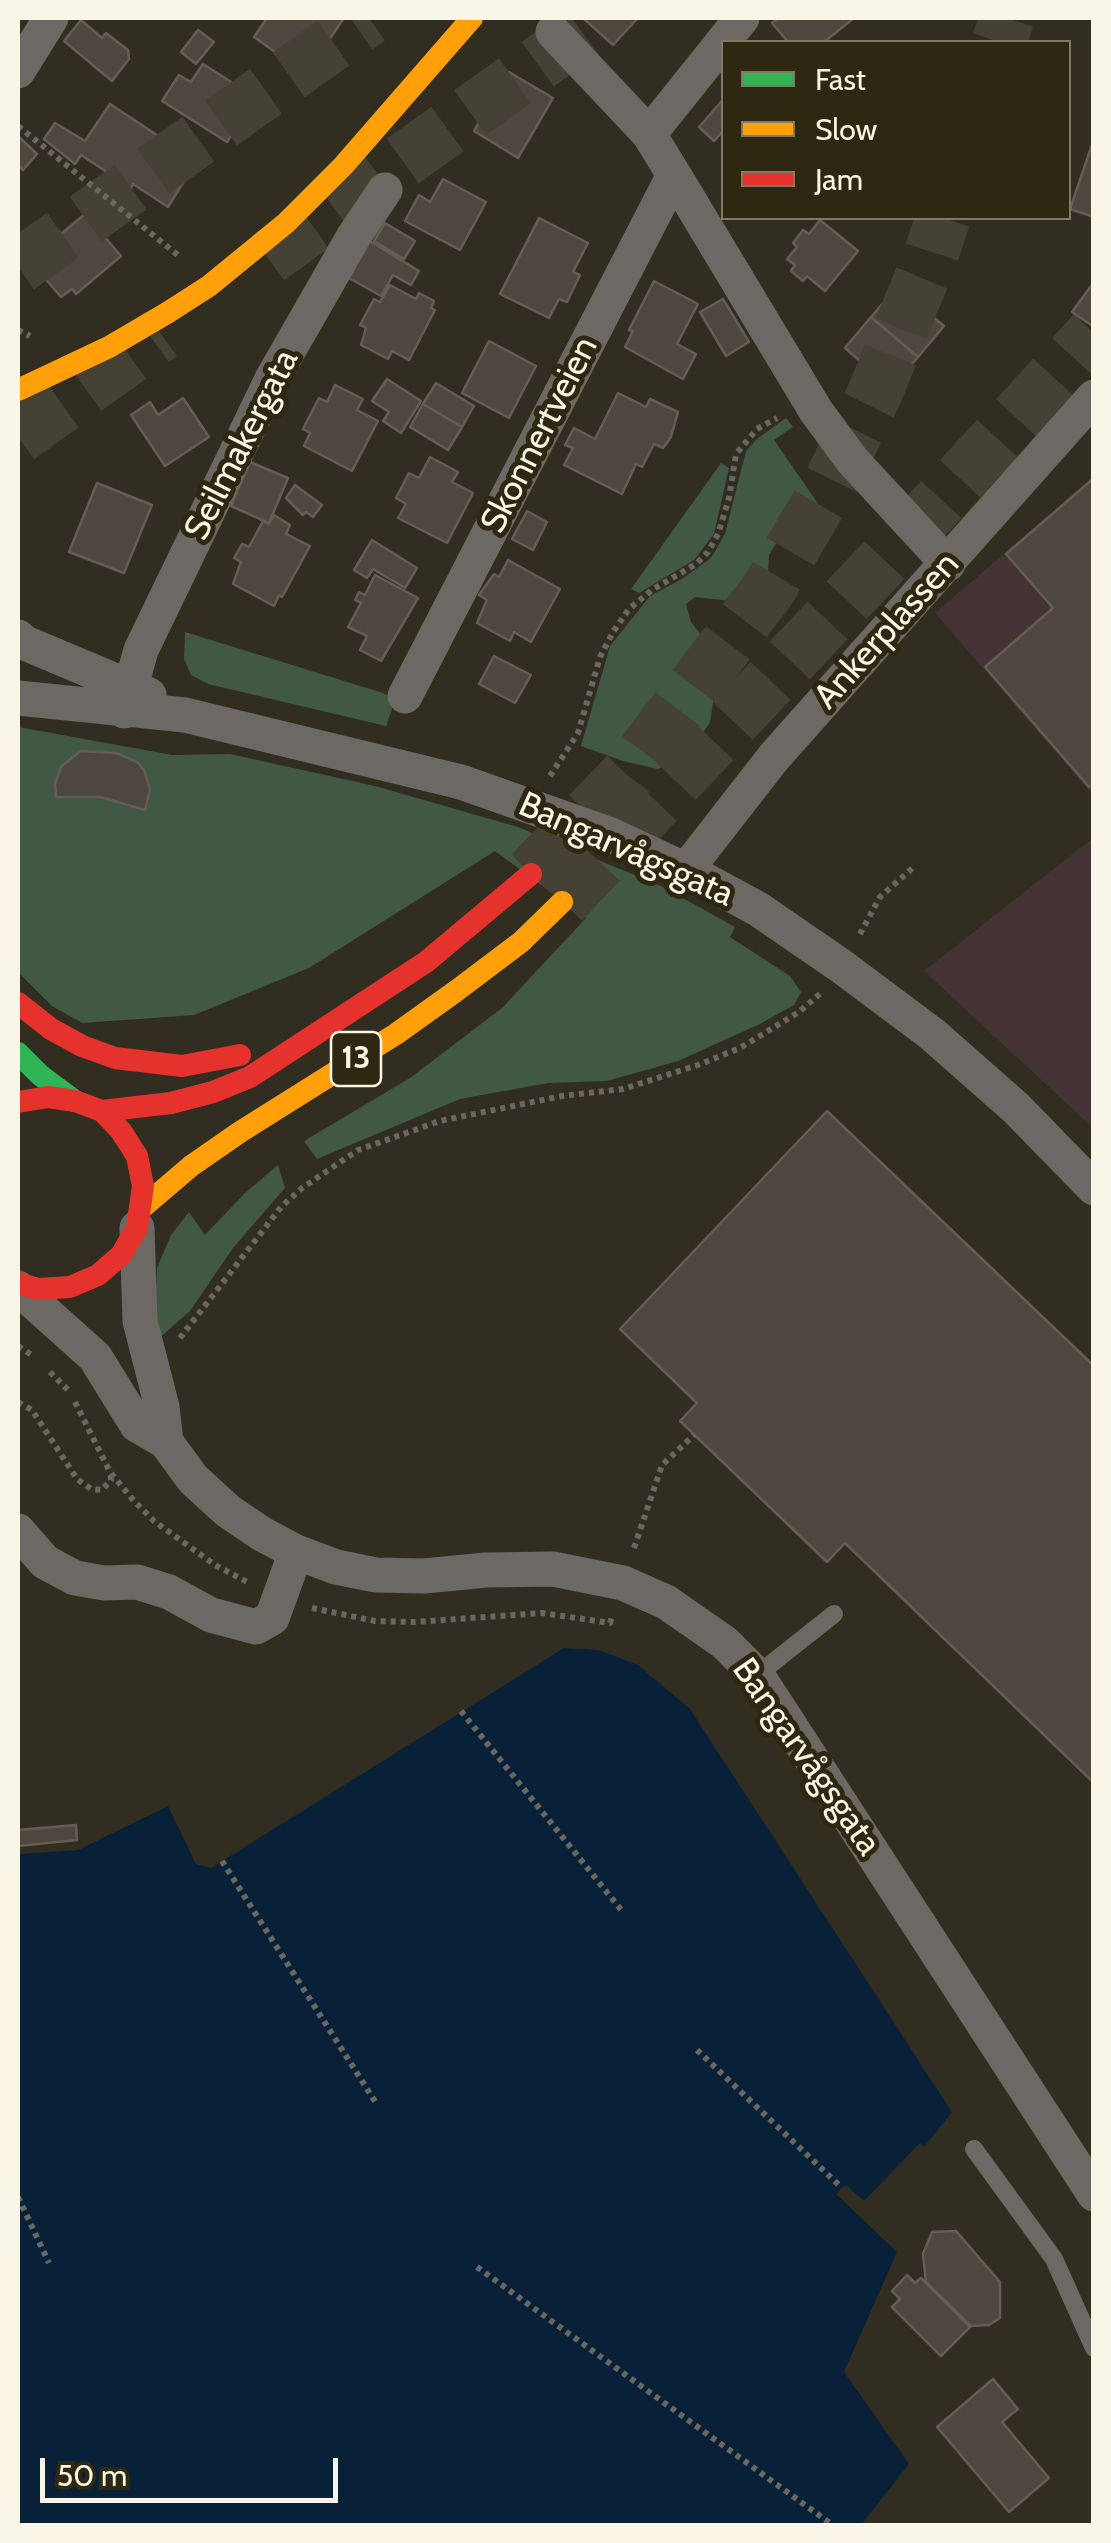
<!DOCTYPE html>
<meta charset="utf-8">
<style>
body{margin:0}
#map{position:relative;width:1111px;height:2543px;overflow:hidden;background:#312e21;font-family:Cabin,sans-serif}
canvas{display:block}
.frame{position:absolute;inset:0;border:20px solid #f9f5e7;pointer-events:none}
.legend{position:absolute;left:721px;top:40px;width:350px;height:180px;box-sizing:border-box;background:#2e2810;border:2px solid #7f7a66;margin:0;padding:12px 18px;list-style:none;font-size:30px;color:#f9f5e7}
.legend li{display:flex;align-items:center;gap:20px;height:50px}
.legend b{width:50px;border:2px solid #7f7a66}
.scale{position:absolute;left:40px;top:2458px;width:298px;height:45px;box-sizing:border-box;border:5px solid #f9f5e7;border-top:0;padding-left:12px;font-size:30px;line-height:35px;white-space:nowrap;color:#f9f5e7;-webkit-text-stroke:8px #2e2810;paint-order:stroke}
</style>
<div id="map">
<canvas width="1111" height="2543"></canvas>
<div class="frame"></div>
<ul class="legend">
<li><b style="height:12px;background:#30b455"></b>Fast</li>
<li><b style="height:12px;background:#ff9f0a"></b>Slow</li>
<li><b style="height:12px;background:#e5322d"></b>Jam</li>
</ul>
<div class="scale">50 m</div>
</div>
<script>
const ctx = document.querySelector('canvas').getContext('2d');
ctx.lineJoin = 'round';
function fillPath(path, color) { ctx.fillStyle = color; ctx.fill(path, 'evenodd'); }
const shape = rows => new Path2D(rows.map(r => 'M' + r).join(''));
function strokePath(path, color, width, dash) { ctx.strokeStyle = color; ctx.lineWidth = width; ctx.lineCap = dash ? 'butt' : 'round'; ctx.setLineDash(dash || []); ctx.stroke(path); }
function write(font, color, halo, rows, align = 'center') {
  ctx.font = font + ' Cabin,sans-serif'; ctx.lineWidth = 10; ctx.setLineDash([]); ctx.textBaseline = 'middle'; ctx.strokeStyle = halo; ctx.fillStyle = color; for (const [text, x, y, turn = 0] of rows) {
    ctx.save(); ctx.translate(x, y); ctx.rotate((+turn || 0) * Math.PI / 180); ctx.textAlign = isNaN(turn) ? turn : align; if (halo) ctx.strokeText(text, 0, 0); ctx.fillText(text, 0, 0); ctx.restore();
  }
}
const industrial = shape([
 [1093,477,1093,795,935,613],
 [1093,838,1093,1128,924,971]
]);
const green = shape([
 [786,418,793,427,774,440,821,508,821,519,813,529,789,532,777,542,769,555,767,589,758,596,732,601,695,597,686,604,691,622,709,645,717,679,710,722,688,755,658,769,623,761,581,746,610,646,650,596,682,579,711,558,725,534,746,451,758,438],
 [721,463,729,468,714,534,694,560,639,593,631,589],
 [185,632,383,693,395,700,386,726,208,684,191,675,184,659],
 [18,727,172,755,230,754,375,786,518,827,661,886,735,927,730,937,790,976,801,992,794,1005,760,1024,678,1061,607,1081,548,1083,460,1099,317,1159,304,1141,410,1078,502,1008,586,918,495,851,309,968,194,1015,82,1023,52,1006,18,972],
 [278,1165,285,1188,233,1248,190,1311,158,1339,155,1310,157,1268,171,1235,189,1212,205,1235,245,1193]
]);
const water = shape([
 [564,1648,599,1650,638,1665,690,1709,952,2112,924,2147,920,2143,864,2201,846,2185,836,2194,897,2252,844,2372,909,2464,861,2525,18,2525,18,1854,78,1850,168,1806,196,1864,211,1868]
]);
const building = shape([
 [267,18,344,18,306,74,254,37,267,18],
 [583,18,638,18,613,45,583,18],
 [779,18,854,18,824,42,788,42,772,23,779,18],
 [81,20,102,38,106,33,128,50,129,59,112,81,64,41,81,20],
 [198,30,214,42,196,64,181,52,198,30],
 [203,64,244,90,232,109,243,116,227,142,162,101,179,75,191,82,203,64],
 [509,72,553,98,518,158,474,131,509,72],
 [721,102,724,105,724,130,714,141,699,127,721,102],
 [110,104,163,139,160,143,194,165,168,207,133,184,131,188,81,155,75,164,44,139,55,123,85,141,110,104],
 [18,136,37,154,23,170,18,165,18,136],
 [1094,139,1094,217,1070,209,1094,139],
 [443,179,486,202,460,250,405,221,419,195,430,202,443,179],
 [85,214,121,256,76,294,72,289,61,297,32,263,51,243,46,237,56,228,61,234,85,214],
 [539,218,588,243,573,272,580,275,567,302,559,299,549,318,500,294,539,218],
 [820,220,858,251,825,291,807,276,803,281,791,271,795,265,787,259,797,247,793,243,803,230,809,234,820,220],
 [385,223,415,241,404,259,374,241,385,223],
 [368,240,419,271,411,285,393,275,381,296,349,278,368,240],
 [654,281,698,304,677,344,696,354,683,379,625,347,633,331,629,330,654,281],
 [1094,282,1094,327,1072,312,1094,282],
 [390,285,416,299,419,293,434,301,431,308,435,310,409,360,392,351,388,359,361,345,366,328,360,325,374,299,380,302,390,285],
 [897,287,944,326,918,357,871,317,897,287],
 [723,299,749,342,726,356,700,312,723,299],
 [871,317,918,357,891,388,845,348,871,317],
 [489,341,536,366,509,418,462,393,489,341],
 [387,379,421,401,401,433,383,421,389,412,372,401,387,379],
 [436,383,474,406,462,427,423,404,436,383],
 [335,385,363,399,357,410,378,421,352,471,304,446,310,433,303,429,319,398,327,402,335,385],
 [618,393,646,407,650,399,678,412,671,437,663,448,654,444,642,467,636,464,622,494,564,465,573,448,565,445,574,428,595,439,618,393],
 [183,398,209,437,165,466,131,415,150,402,158,415,183,398],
 [423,404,462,427,448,450,410,427,423,404],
 [430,457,458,472,452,482,473,493,447,543,398,518,406,504,396,498,409,473,419,478,430,457],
 [250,462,288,478,269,523,231,506,250,462],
 [1094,478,1094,784,1089,787,985,667,1053,608,1006,554,1094,478],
 [97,483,152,505,124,573,69,552,97,483],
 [295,485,322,505,313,517,306,512,303,515,286,498,295,485],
 [527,511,547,522,533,550,512,539,527,511],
 [274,515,290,525,286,534,310,546,282,597,279,595,274,606,233,584,241,562,234,558,242,544,249,547,263,521,269,524,274,515],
 [372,540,417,568,405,588,373,569,367,578,354,570,372,540],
 [508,560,560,589,531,642,514,632,510,641,477,623,487,600,479,595,494,574,499,577,508,560],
 [375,575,418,598,381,661,360,650,367,636,348,627,361,603,355,600,359,592,365,595,375,575],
 [494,656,531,675,515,703,479,684,494,656],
 [80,751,116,753,137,762,144,770,150,790,145,810,101,797,56,797,55,784,61,767,80,751],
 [827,1111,1094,1366,1094,1783,845,1543,827,1562,680,1421,697,1403,620,1329,827,1111],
 [76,1825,77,1840,18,1846,18,1830,76,1825],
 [956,2231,1000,2282,1000,2318,989,2325,971,2326,926,2282,923,2254,932,2232,956,2231],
 [907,2275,915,2283,921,2278,970,2327,941,2356,892,2307,900,2299,892,2291,907,2275],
 [993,2379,1018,2409,1002,2422,1049,2478,1009,2512,937,2427,993,2379]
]);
const highwayTunnel = shape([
 [999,42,1007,18],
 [268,258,602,18],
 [18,267,369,18],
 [18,437,161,334],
 [531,874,627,775,768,590,829,486,874,395,930,258,943,218],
 [562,902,927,515,1094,333]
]);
const path = shape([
 [18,126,179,256],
 [18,330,30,336],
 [550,776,578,733,600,657,613,632,629,609,652,590,696,564,708,552,718,534,729,498,736,454,757,429,777,418],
 [860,934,880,897,915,866],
 [180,1338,281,1207,302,1188,358,1150,440,1121,562,1096,623,1089,698,1065,740,1048,799,1012,821,993],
 [18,1346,33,1356],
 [50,1372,69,1391],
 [18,1402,32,1410,77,1479,91,1489,102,1490,111,1480,110,1473],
 [75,1402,110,1472,134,1501,154,1521,215,1565,249,1583],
 [634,1548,662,1465,694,1435],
 [312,1608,375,1621,415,1622,542,1613,610,1623,612,1617],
 [461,1711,622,1911],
 [222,1861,376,2103],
 [697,2050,842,2188],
 [18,2197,49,2263],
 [477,2267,834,2526]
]);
const lane = shape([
 [757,1675,834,1614],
 [974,2149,1054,2259,1094,2348]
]);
const street = shape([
 [553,32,649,134,674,175],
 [18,71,51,18],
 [649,134,742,18],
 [18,637,25,643,149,695],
 [405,696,674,175,816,411,852,460,948,564],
 [18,698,185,715,461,782,611,835,686,870,758,909,841,966,932,1034,1016,1108,1094,1188],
 [124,711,141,650,272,379,354,236,385,190],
 [686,870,774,757,1094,397],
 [137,1228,140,1321,162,1407,166,1442],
 [18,1288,95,1357,137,1425,166,1442,193,1479,228,1511,262,1534,296,1552,336,1567,376,1575,424,1576,486,1570,553,1569,623,1583,666,1602,725,1643,757,1675,1094,2194],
 [18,1531,45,1562,75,1578,104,1583,137,1582,169,1592,211,1615,256,1627,272,1618,296,1552]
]);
const fast = shape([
 [18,1053,40,1075,75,1101]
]);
const slow = shape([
 [18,390,109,347,167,313,209,286,286,223,343,166,472,18],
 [143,1207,191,1166,240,1132,396,1034,456,991,521,942,562,902]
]);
const jam = shape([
 [18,1003,51,1029,82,1046,115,1058,182,1066,240,1055],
 [18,1102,48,1097,75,1101,102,1111,121,1131,137,1156,143,1186,137,1228,121,1255,98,1275,70,1287,38,1289,18,1283],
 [102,1111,171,1103,213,1092,250,1077,426,962,531,874]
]);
const shields = [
 [356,1059,50]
];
const shieldNames = [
 ["13",356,1059]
];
const streetNames = [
 ["Skonnertveien",540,435,-63],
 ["Seilmakergata",242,445,-63],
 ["Ankerplassen",887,631,-48],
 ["Bangarvågsgata",626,850,24],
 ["Bangarvågsgata",806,1757,55]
];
fillPath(industrial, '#443235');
fillPath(green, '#415842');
fillPath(water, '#092138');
fillPath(building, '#4d473f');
strokePath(building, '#645d55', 2.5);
strokePath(highwayTunnel, '#454235', 55, [55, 28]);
strokePath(path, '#6a6660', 6, [5, 5]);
strokePath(lane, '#6c6863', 18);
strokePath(street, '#6c6863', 35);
strokePath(fast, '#30b455', 22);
strokePath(slow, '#ff9f0a', 22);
strokePath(jam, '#e5322d', 22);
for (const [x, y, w] of shields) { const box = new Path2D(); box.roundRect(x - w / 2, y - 27, w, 54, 8); ctx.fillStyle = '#2e2810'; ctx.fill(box); strokePath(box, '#f9f5e7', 2.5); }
write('bold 32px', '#f9f5e7', null, shieldNames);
write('35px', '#f9f5e7', '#2e2810', streetNames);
</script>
